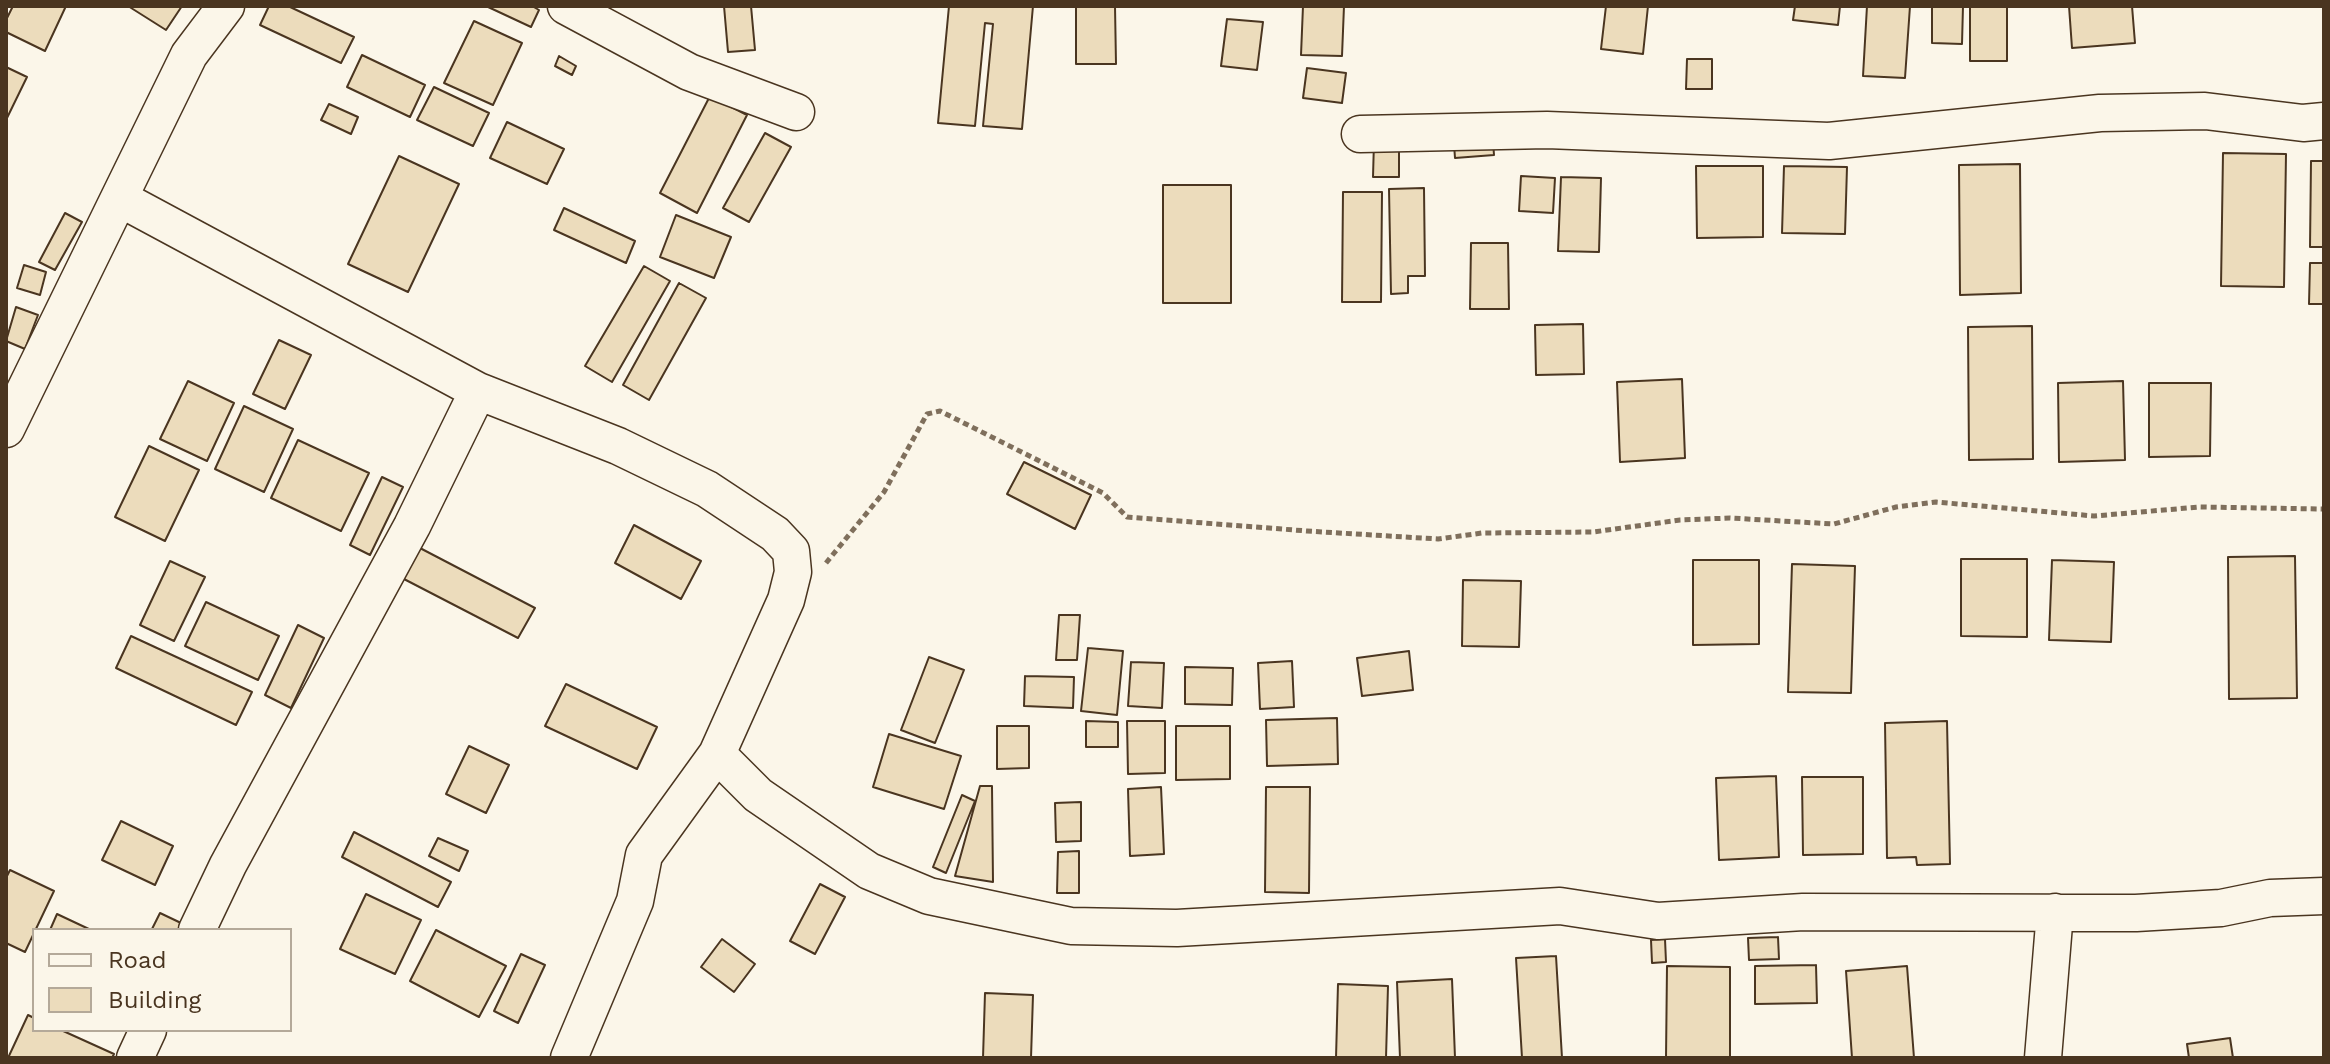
<!DOCTYPE html>
<style>
body{margin:0}
#map{position:relative;width:2330px;height:1064px;overflow:hidden;background:#fbf6e9;font-family:"Work Sans",sans-serif}
canvas{display:block}
.frame{position:absolute;inset:0;border:8px solid #4a3520;pointer-events:none}
.legend{position:absolute;left:32px;top:928px;width:260px;height:104px;box-sizing:border-box;background:#fbf6e9;border:2px solid #b4a999;margin:0;padding:10px 14px;list-style:none;font-size:24px;color:#4a3520}
.legend li{display:flex;align-items:center;gap:16px;height:40px}
.legend b{width:40px;border:2px solid #b4a999}
</style>
<div id="map">
<canvas width="2330" height="1064"></canvas>
<div class="frame"></div>
<ul class="legend">
<li><b style="height:10px;background:#fbf6e9"></b>Road</li>
<li><b style="height:22px;background:#ecdcbc"></b>Building</li>
</ul>
</div>
<script>
const ctx = document.querySelector('canvas').getContext('2d');
ctx.lineJoin = 'round';
function fillPath(path, color) { ctx.fillStyle = color; ctx.fill(path, 'evenodd'); }
const shape = rows => new Path2D(rows.map(r => 'M' + r).join(''));
function strokePath(path, color, width, dash) { ctx.strokeStyle = color; ctx.lineWidth = width; ctx.lineCap = dash ? 'butt' : 'round'; ctx.setLineDash(dash || []); ctx.stroke(path); }
const building = shape([
 [13,6,66,6,45,51,6,32,6,20,13,6],
 [128,6,182,6,166,30,128,6],
 [269,6,288,6,354,37,341,63,260,25,269,6],
 [486,6,532,6,539,10,531,27,486,6],
 [724,6,751,6,755,50,728,52,724,6],
 [949,6,1033,6,1022,129,983,126,993,24,985,23,975,126,938,123,949,6],
 [1076,6,1115,6,1116,64,1076,64,1076,6],
 [1303,6,1344,6,1342,56,1301,55,1303,6],
 [1606,6,1648,6,1643,54,1601,49,1606,6],
 [1795,6,1840,6,1838,25,1793,20,1795,6],
 [1867,6,1910,6,1905,78,1863,76,1867,6],
 [1932,6,1963,6,1962,44,1932,43,1932,6],
 [1970,6,2007,6,2007,61,1970,61,1970,6],
 [2069,6,2132,6,2135,43,2072,48,2069,6],
 [1227,19,1263,22,1257,70,1221,66,1227,19],
 [474,21,522,43,493,105,444,83,474,21],
 [362,55,425,85,410,117,347,87,362,55],
 [559,56,576,66,572,75,555,66,559,56],
 [1687,59,1712,59,1712,89,1686,89,1687,59],
 [6,67,27,77,6,120,6,67],
 [1307,68,1346,73,1342,103,1303,98,1307,68],
 [434,87,489,113,473,146,417,120,434,87],
 [710,96,747,115,697,213,660,193,710,96],
 [329,104,358,117,351,134,321,120,329,104],
 [507,122,564,149,547,184,490,158,507,122],
 [765,133,791,147,749,222,723,208,765,133],
 [1374,141,1399,141,1399,177,1373,177,1374,141],
 [1493,141,1494,155,1455,158,1454,144,1493,141],
 [2223,153,2286,154,2284,287,2221,286,2223,153],
 [399,156,459,184,408,292,348,264,399,156],
 [2311,161,2324,161,2324,247,2310,247,2311,161],
 [2020,164,2021,293,1960,295,1959,165,2020,164],
 [1696,166,1763,166,1763,237,1697,238,1696,166],
 [1784,166,1847,167,1845,234,1782,233,1784,166],
 [1521,176,1555,178,1553,213,1519,211,1521,176],
 [1561,177,1601,178,1599,252,1558,251,1561,177],
 [1163,185,1231,185,1231,303,1163,303,1163,185],
 [1424,188,1425,276,1408,276,1408,293,1391,294,1389,189,1424,188],
 [1343,192,1382,192,1381,302,1342,302,1343,192],
 [564,208,635,241,626,263,554,230,564,208],
 [65,213,82,222,55,270,39,262,65,213],
 [676,215,731,237,714,278,660,257,676,215],
 [1471,243,1508,243,1509,309,1470,309,1471,243],
 [2310,263,2324,263,2324,304,2309,304,2310,263],
 [24,265,46,272,40,295,17,288,24,265],
 [644,266,670,281,612,382,585,366,644,266],
 [679,283,706,298,649,400,623,385,679,283],
 [16,307,38,315,25,349,6,341,16,307],
 [1583,324,1584,374,1536,375,1535,325,1583,324],
 [2032,326,2033,459,1969,460,1968,327,2032,326],
 [279,340,311,355,285,409,253,394,279,340],
 [1682,379,1685,458,1620,462,1617,382,1682,379],
 [188,381,234,403,207,461,160,439,188,381],
 [2123,381,2125,460,2059,462,2058,383,2123,381],
 [2149,383,2211,383,2210,456,2149,457,2149,383],
 [244,406,293,429,264,492,215,469,244,406],
 [298,440,369,473,341,531,271,498,298,440],
 [149,446,199,470,165,541,115,517,149,446],
 [1024,462,1091,495,1075,529,1007,494,1024,462],
 [382,477,403,487,370,555,350,545,382,477],
 [634,525,701,561,681,599,615,563,634,525],
 [418,547,535,608,518,638,402,578,418,547],
 [2295,556,2297,698,2229,699,2228,557,2295,556],
 [1961,559,2027,559,2027,637,1961,636,1961,559],
 [1693,560,1759,560,1759,644,1693,645,1693,560],
 [2052,560,2114,562,2111,642,2049,640,2052,560],
 [170,561,205,577,174,641,140,625,170,561],
 [1792,564,1855,566,1851,693,1788,692,1792,564],
 [1463,580,1521,581,1519,647,1462,646,1463,580],
 [206,602,279,636,258,680,185,646,206,602],
 [1059,615,1080,615,1077,660,1056,660,1059,615],
 [298,625,324,638,291,708,265,695,298,625],
 [131,636,252,692,236,725,116,668,131,636],
 [1088,648,1123,651,1117,715,1081,711,1088,648],
 [1409,651,1413,690,1362,696,1357,658,1409,651],
 [929,657,964,670,935,743,901,730,929,657],
 [1292,661,1294,707,1260,709,1258,663,1292,661],
 [1131,662,1164,663,1162,708,1128,706,1131,662],
 [1185,667,1233,668,1232,705,1185,704,1185,667],
 [1025,676,1074,677,1073,708,1024,706,1025,676],
 [566,684,657,727,637,769,545,726,566,684],
 [1337,718,1338,764,1267,766,1266,720,1337,718],
 [1086,721,1118,722,1118,747,1086,747,1086,721],
 [1127,721,1165,721,1165,773,1128,774,1127,721],
 [1947,721,1950,864,1917,865,1916,857,1887,858,1885,723,1947,721],
 [997,726,1029,726,1029,768,997,769,997,726],
 [1176,726,1230,726,1230,779,1176,780,1176,726],
 [889,734,961,756,944,809,873,787,889,734],
 [469,746,509,765,486,813,446,794,469,746],
 [1776,776,1779,857,1719,860,1716,778,1776,776],
 [1802,777,1863,777,1863,854,1803,855,1802,777],
 [980,786,992,786,993,882,955,876,980,786],
 [1161,787,1164,854,1130,856,1128,789,1161,787],
 [1266,787,1310,787,1309,893,1265,892,1266,787],
 [962,795,975,801,946,873,933,867,962,795],
 [1081,802,1081,841,1056,842,1055,803,1081,802],
 [121,821,173,846,155,885,102,860,121,821],
 [354,832,451,882,438,907,342,857,354,832],
 [438,838,468,851,459,871,429,856,438,838],
 [1079,851,1079,893,1057,893,1058,852,1079,851],
 [10,870,54,891,25,952,6,943,6,878,10,870],
 [820,884,845,897,815,954,790,941,820,884],
 [366,894,421,920,395,974,340,949,366,894],
 [160,913,181,923,178,930,152,929,160,913],
 [57,914,91,930,50,930,57,914],
 [436,930,506,966,479,1017,410,981,436,930],
 [1778,937,1779,959,1749,960,1748,938,1778,937],
 [722,939,755,964,734,992,701,967,722,939],
 [1665,939,1666,962,1652,963,1651,940,1665,939],
 [521,954,545,965,518,1023,494,1011,521,954],
 [1556,956,1562,1058,1522,1058,1516,958,1556,956],
 [1816,965,1817,1003,1755,1004,1755,966,1816,965],
 [1667,966,1730,967,1730,1058,1666,1058,1667,966],
 [1907,966,1914,1058,1852,1058,1846,971,1907,966],
 [1452,979,1455,1058,1400,1058,1397,982,1452,979],
 [1338,984,1388,986,1386,1058,1336,1058,1338,984],
 [985,993,1033,995,1031,1058,983,1058,985,993],
 [28,1015,34,1018,34,1030,61,1030,114,1054,112,1058,8,1058,28,1015],
 [2230,1038,2233,1058,2189,1058,2187,1044,2230,1038]
]);
const path = shape([
 [826,563,884,492,927,414,940,411,1103,493,1127,517,1307,531,1438,539,1482,533,1593,532,1680,520,1730,518,1834,524,1896,507,1936,502,2094,516,2199,507,2324,509]
]);
const minor = shape([
 [566,6,689,72,796,112],
 [1360,134,1547,130,1829,141,2100,113,2205,111,2303,123,2324,121],
 [119,198,478,391,618,446,707,489,775,534,791,551,793,572,786,600,717,754,644,855,635,901,569,1058],
 [6,429,189,55,226,6],
 [717,754,758,795,869,871,929,896,1071,926,1177,928,1560,906,1658,921,1803,912,2136,913,2221,908,2270,898,2324,896],
 [197,930,228,865,412,526,478,391],
 [135,1058,148,1030],
 [2043,1058,2055,912]
]);
fillPath(building, '#ecdcbc');
strokePath(building, '#4a3520', 2);
strokePath(minor, '#4a3520', 39);
strokePath(path, '#7f6f5c', 5, [6, 4]);
strokePath(minor, '#fbf6e9', 36);
</script>
